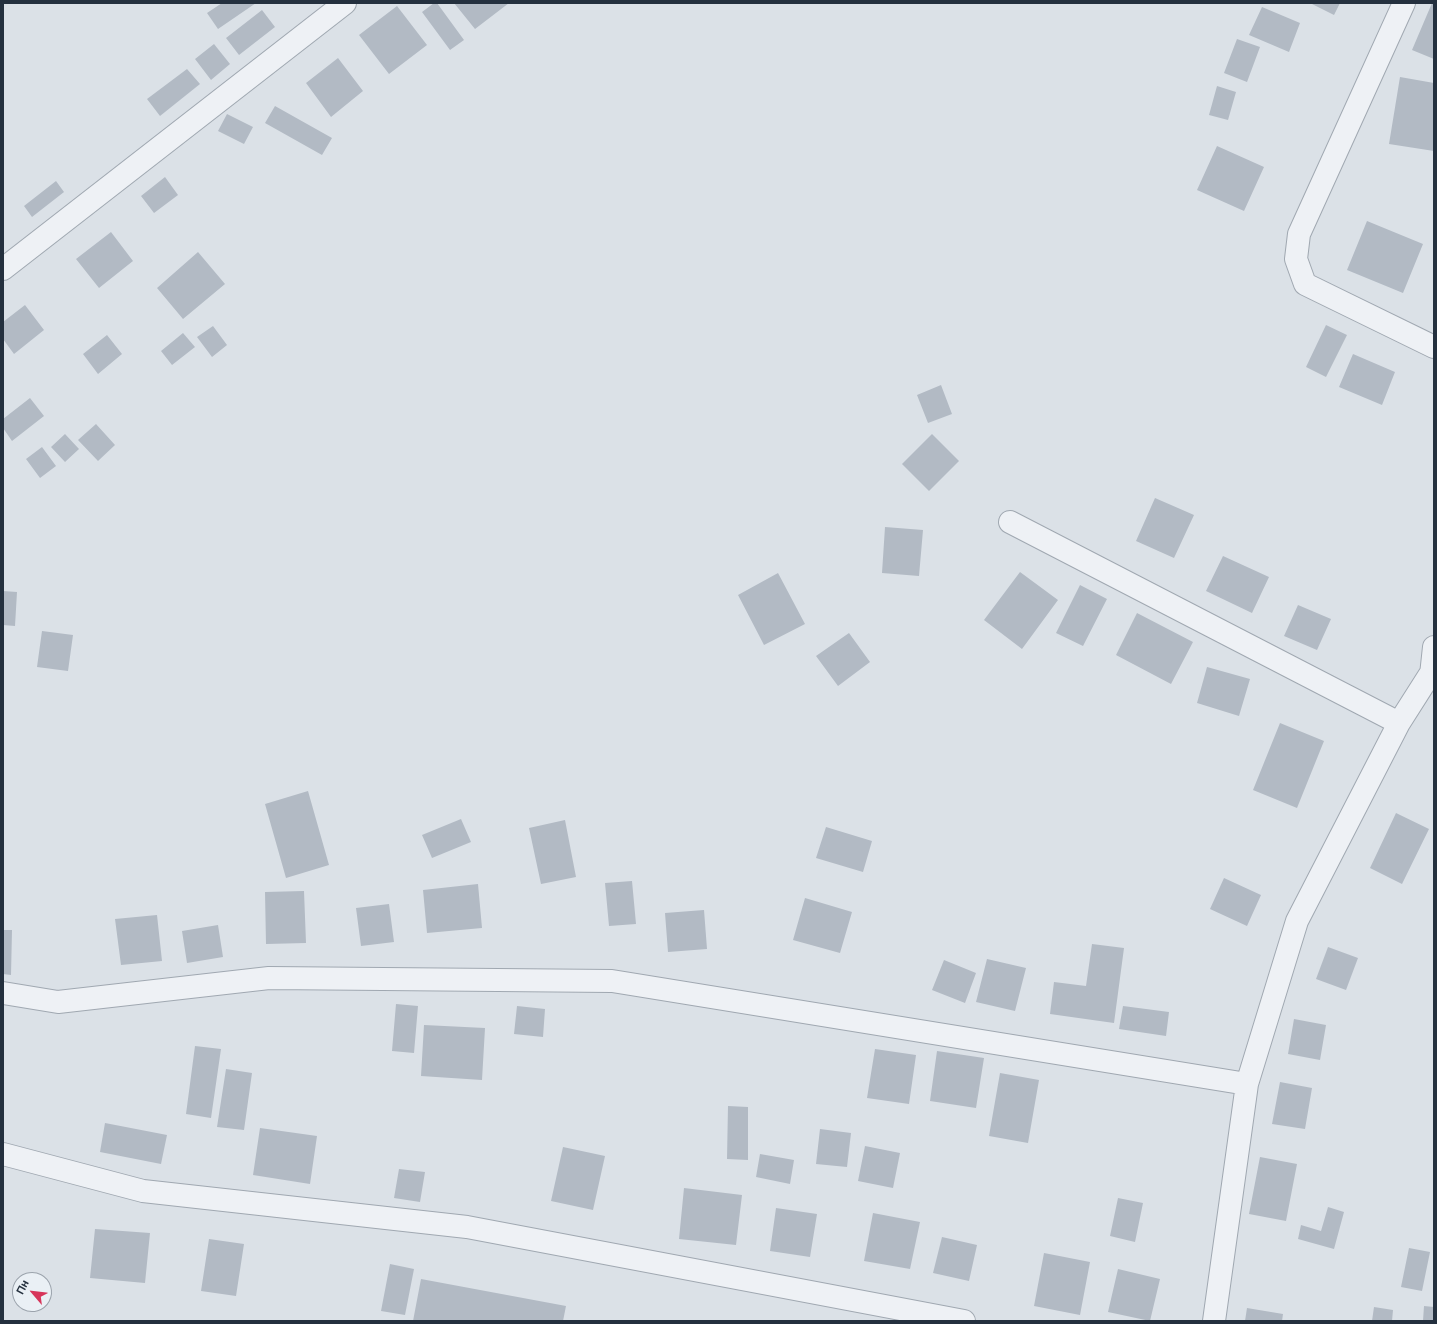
<!DOCTYPE html>
<meta charset="utf-8">
<style>
body{margin:0}
#map{position:relative;width:1437px;height:1324px;overflow:hidden;background:#dbe1e7;font-family:Arial,sans-serif}
canvas{display:block}
.frame{position:absolute;inset:0;border:4px solid #24303e;pointer-events:none}
.north{position:absolute;left:12px;top:1272px;width:40px;height:40px;box-sizing:border-box;background:#eaf0f5;border:1px solid #9ba3ac;border-radius:50%;rotate:298deg;font-size:11px;font-weight:700;line-height:16px;text-align:center;color:#24303e}
.north::after{content:'';display:block;margin:auto;width:14px;height:18px;background:#d7355a;clip-path:polygon(50% 0,100% 100%,50% 72%,0 100%)}
</style>
<div id="map">
<canvas width="1437" height="1324"></canvas>
<div class="frame"></div>
<div class="north">Пн</div>
</div>
<script>
const ctx = document.querySelector('canvas').getContext('2d');
ctx.lineJoin = 'round';
function fillPath(path, color) { ctx.fillStyle = color; ctx.fill(path, 'evenodd'); }
const shape = rows => new Path2D(rows.map(r => 'M' + r).join(''));
function strokePath(path, color, width, dash) { ctx.strokeStyle = color; ctx.lineWidth = width; ctx.lineCap = dash ? 'butt' : 'round'; ctx.setLineDash(dash || []); ctx.stroke(path); }
const building = shape([
 [222,3,256,3,218,29,207,13],
 [434,3,437,3,464,40,450,50,422,12],
 [454,3,509,3,475,29],
 [1310,3,1340,3,1334,15],
 [1432,3,1434,3,1434,59,1412,50],
 [397,6,427,45,389,74,359,35],
 [1262,7,1300,23,1289,52,1249,35],
 [262,10,275,27,239,55,226,38],
 [1237,39,1260,47,1247,82,1224,73],
 [214,44,230,64,211,80,195,59],
 [338,58,363,91,331,117,306,83],
 [187,69,200,84,160,116,147,99],
 [1400,77,1434,83,1434,151,1389,144],
 [1217,86,1236,92,1228,120,1209,115],
 [275,106,332,138,322,155,265,123],
 [227,114,253,127,244,144,218,131],
 [1217,146,1264,167,1244,211,1197,190],
 [165,177,178,195,154,213,141,196],
 [56,181,64,192,32,217,24,206],
 [1367,221,1423,244,1403,293,1347,270],
 [111,232,133,261,99,288,76,259],
 [198,252,225,284,183,319,157,288],
 [25,305,44,330,14,354,3,339,3,322],
 [1326,325,1347,335,1326,377,1306,367],
 [213,326,227,345,212,357,197,337],
 [183,333,195,347,172,365,161,351],
 [107,335,122,354,98,374,83,354],
 [1353,354,1395,372,1382,405,1339,387],
 [941,385,952,414,928,423,917,395],
 [30,398,44,416,12,441,3,428,3,419],
 [96,424,115,445,98,461,78,440],
 [65,434,79,449,65,462,51,447],
 [932,434,959,461,929,491,902,464],
 [42,447,56,466,40,478,26,459],
 [1155,498,1194,515,1174,558,1136,541],
 [885,527,923,530,919,576,882,573],
 [1223,556,1269,577,1252,613,1206,591],
 [1020,572,1058,600,1022,649,984,620],
 [778,573,805,624,764,645,738,595],
 [1080,585,1107,599,1083,646,1056,633],
 [3,591,17,592,15,626,3,625],
 [1298,605,1331,619,1317,650,1284,636],
 [1137,613,1193,642,1171,684,1116,655],
 [42,631,73,635,68,671,37,667],
 [849,633,870,662,838,686,816,656],
 [1207,667,1250,679,1239,716,1197,703],
 [1280,723,1324,741,1297,808,1253,790],
 [308,791,329,865,286,878,265,804],
 [1396,813,1429,829,1402,884,1370,868],
 [461,819,471,842,432,858,422,835],
 [565,820,576,877,541,884,529,828],
 [826,827,872,841,863,872,816,858],
 [1224,878,1261,895,1247,926,1210,909],
 [632,881,636,924,609,926,605,883],
 [478,884,482,928,427,933,423,890],
 [304,891,306,943,266,944,265,892],
 [805,898,852,912,840,953,793,940],
 [389,904,394,942,361,946,356,908],
 [704,910,707,949,668,952,665,913],
 [157,915,162,961,121,965,115,919],
 [218,925,223,957,187,963,182,931],
 [3,930,12,930,11,975,3,974],
 [1092,944,1124,948,1114,1023,1050,1014,1054,982,1086,986],
 [1328,947,1358,958,1346,990,1316,979],
 [987,959,1026,968,1015,1011,976,1002],
 [944,960,976,973,965,1003,932,990],
 [396,1004,418,1006,414,1053,392,1051],
 [517,1006,545,1009,543,1037,514,1034],
 [1123,1006,1169,1012,1166,1036,1119,1029],
 [1294,1019,1326,1025,1320,1060,1288,1054],
 [424,1025,485,1028,482,1080,421,1076],
 [195,1046,221,1049,211,1118,186,1114],
 [875,1049,916,1055,909,1104,867,1098],
 [937,1051,984,1058,976,1108,930,1101],
 [226,1069,252,1073,244,1130,217,1127],
 [1000,1073,1039,1080,1028,1143,989,1136],
 [1280,1082,1312,1088,1305,1129,1272,1124],
 [728,1106,748,1107,748,1160,727,1159],
 [105,1123,167,1135,161,1164,100,1152],
 [260,1128,317,1136,310,1184,253,1175],
 [820,1129,851,1133,847,1167,816,1164],
 [865,1146,900,1153,893,1188,858,1181],
 [563,1147,605,1156,593,1210,551,1201],
 [760,1154,794,1160,790,1184,756,1177],
 [1260,1157,1297,1164,1286,1221,1249,1214],
 [399,1169,425,1172,420,1202,394,1198],
 [684,1188,742,1195,736,1245,679,1239],
 [1118,1198,1143,1203,1135,1242,1110,1236],
 [1328,1207,1344,1212,1334,1249,1298,1239,1301,1225,1321,1231],
 [776,1208,817,1214,810,1257,770,1251],
 [873,1213,920,1222,910,1269,864,1261],
 [95,1229,150,1233,145,1283,90,1278],
 [942,1237,977,1245,969,1281,933,1273],
 [209,1239,244,1244,236,1296,201,1291],
 [1409,1248,1430,1252,1422,1291,1401,1287],
 [1044,1253,1090,1262,1080,1315,1034,1306],
 [390,1264,414,1269,405,1315,381,1311],
 [1118,1269,1160,1279,1150,1321,1108,1312],
 [421,1279,566,1306,563,1321,413,1321],
 [1424,1306,1434,1307,1434,1321,1423,1321],
 [1374,1307,1393,1310,1392,1321,1372,1321],
 [1247,1308,1283,1314,1282,1321,1245,1321]
]);
const minor = shape([
 [1404,3,1299,234,1296,259,1305,284,1434,347],
 [3,269,345,3],
 [1010,522,1399,723],
 [1431,675,1434,647],
 [3,993,58,1002,269,978,612,981,1247,1084],
 [3,1154,143,1191,467,1227,964,1321],
 [1214,1321,1247,1084,1297,921,1399,723,1434,668]
]);
fillPath(building, '#b2bac4');
strokePath(minor, '#a0a8b1', 24);
strokePath(minor, '#eef1f5', 22);
</script>
